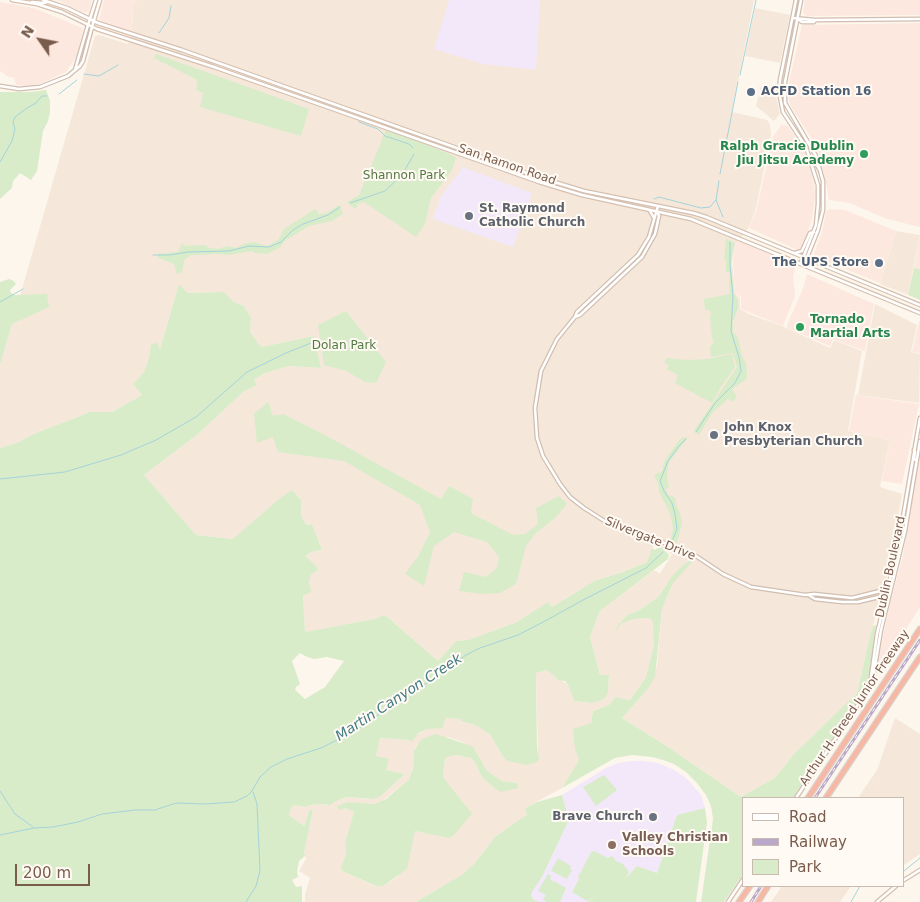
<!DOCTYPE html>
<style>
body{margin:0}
#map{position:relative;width:920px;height:902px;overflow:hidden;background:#fdf6ec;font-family:"DejaVu Sans",sans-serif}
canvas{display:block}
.legend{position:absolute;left:742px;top:797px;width:162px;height:90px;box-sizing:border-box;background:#fffaf3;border:1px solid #cabbb1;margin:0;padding:6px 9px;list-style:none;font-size:15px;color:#7a5c4d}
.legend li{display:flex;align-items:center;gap:10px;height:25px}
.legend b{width:25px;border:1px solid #cabbb1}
.north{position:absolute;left:15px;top:15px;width:50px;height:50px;-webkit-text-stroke:4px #fffaf3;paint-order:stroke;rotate:303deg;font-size:14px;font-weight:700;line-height:20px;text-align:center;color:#7a5c4d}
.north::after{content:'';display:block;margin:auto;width:18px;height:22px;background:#7a5c4d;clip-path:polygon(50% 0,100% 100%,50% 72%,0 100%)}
.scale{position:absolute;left:15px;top:864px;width:75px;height:22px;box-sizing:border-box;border:2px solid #7a5c4d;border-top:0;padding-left:6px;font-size:15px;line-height:18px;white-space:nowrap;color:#7a5c4d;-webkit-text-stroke:4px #fffaf3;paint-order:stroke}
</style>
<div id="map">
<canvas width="920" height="902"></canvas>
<ul class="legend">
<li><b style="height:6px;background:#fff"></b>Road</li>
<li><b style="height:6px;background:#b9a8c9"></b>Railway</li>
<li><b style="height:14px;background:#d8ecc9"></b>Park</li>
</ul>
<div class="north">N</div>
<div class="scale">200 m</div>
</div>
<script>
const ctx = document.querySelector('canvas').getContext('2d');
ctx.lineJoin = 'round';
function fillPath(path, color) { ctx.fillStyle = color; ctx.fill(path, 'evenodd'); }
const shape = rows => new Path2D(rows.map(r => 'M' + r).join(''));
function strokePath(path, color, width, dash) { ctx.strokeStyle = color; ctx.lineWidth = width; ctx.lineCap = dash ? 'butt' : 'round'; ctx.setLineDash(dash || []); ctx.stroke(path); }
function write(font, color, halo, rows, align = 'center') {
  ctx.font = font + ' "DejaVu Sans",sans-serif'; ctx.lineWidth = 4; ctx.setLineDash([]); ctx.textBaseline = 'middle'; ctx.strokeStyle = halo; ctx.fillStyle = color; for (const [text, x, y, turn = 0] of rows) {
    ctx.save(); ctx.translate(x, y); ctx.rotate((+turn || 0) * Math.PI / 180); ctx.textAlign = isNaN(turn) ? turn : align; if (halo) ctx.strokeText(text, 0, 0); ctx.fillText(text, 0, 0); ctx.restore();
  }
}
const residential = shape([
 [137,0,754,0,732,112,767,120,770,125,771,136,755,212,748,229,735,245,732,262,735,293,740,298,740,309,749,314,782,326,830,348,834,340,862,351,848,431,890,440,880,487,902,494,889,570,870,636,857,693,793,755,776,777,741,797,668,747,622,718,647,690,657,666,662,609,673,583,667,583,658,597,641,609,626,616,617,629,621,624,633,619,644,618,651,619,654,622,654,645,646,677,630,700,615,697,609,705,593,711,591,723,575,750,579,760,562,788,525,808,527,815,517,821,495,837,474,864,463,874,416,902,305,902,305,894,310,878,299,871,306,859,304,853,313,810,309,810,304,826,289,815,291,808,294,805,306,807,310,805,325,804,329,806,336,801,347,797,366,799,381,796,405,774,386,770,376,756,380,738,409,740,427,729,434,727,446,718,461,719,475,725,485,731,491,736,503,757,507,761,517,762,538,753,536,673,547,670,568,685,574,701,592,703,609,683,609,675,600,675,590,637,600,611,654,570,660,574,672,554,654,545,647,562,623,572,594,581,552,607,548,603,517,622,468,640,456,641,438,661,385,615,374,619,305,632,303,595,311,589,309,582,311,573,317,571,317,567,304,557,314,551,322,550,312,524,309,525,303,520,301,515,301,500,292,490,280,498,234,539,196,535,144,475,198,434,243,392,257,385,254,380,265,373,289,366,321,368,314,336,261,347,250,332,251,318,244,306,234,302,224,292,188,293,179,284,160,349,151,344,149,358,144,372,133,384,142,395,112,412,90,412,31,435,19,442,0,448,0,365,95,36,99,35,128,44,132,30,133,5],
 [448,737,463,742,475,750,487,771,493,776,502,781,517,783,494,788,482,777,474,761,471,758,455,755,445,758,443,777,471,815,450,837,415,831,410,848,397,877,383,886,375,886,342,871,346,855,345,842,354,812,345,808,348,802,370,805,382,801,409,779,412,774,415,748,419,742],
 [755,8,790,15,780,63,745,56],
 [761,86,770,88,775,92,780,114,774,121,756,106],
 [896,231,920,235,908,295,880,284],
 [875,304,917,325,911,352,920,354,919,403,858,395],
 [895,718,920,734,920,854,904,865,904,798,858,798,877,770],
 [782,886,851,886,840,902,771,902]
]);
const commercial = shape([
 [57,0,92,0,89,11,85,13],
 [104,0,137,0,133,5,132,31,99,20],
 [805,0,920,0,920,15,807,16,803,13],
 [0,2,34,8,82,28,83,30,77,56,66,72,42,83,30,86,16,85,14,78,9,77,0,71],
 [920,23,920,227,887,219,849,203,829,200,825,177,819,153,811,138,790,105,788,95,789,82,802,25],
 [781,125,788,126,799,142,808,160,814,183,815,199,812,219,803,246,798,250,749,228,756,212,773,137],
 [829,209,845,210,896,231,880,283,813,256,822,232,826,212],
 [920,235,920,269,914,268],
 [739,241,794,265,795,269,793,276,795,296,783,326,741,309,741,297,735,293,733,262,735,245],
 [807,274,874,304,865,351,833,339,830,346,787,328,787,325,803,289],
 [919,321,920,321,920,353,912,352],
 [856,395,919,404,902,484,882,481,890,440,849,431],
 [920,452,920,607,889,656,884,654,877,665,890,604,903,555]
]);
const education = shape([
 [449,0,540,0,536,70,483,64,434,49],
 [462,167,532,193,513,247,433,219,441,196,459,173],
 [630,761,643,761,658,763,674,770,686,778,696,789,701,795,705,808,677,815,657,873,637,866,611,894,597,895,587,902,539,902,534,900,531,896,532,892,542,877,567,824,566,809,562,795,606,768,618,763]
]);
const green = shape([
 [156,54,309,109,301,136,200,107,203,93,196,90,197,80,154,58],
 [46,90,50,101,50,112,48,121,43,131,37,171,31,180,20,173,13,181,12,188,0,199,0,92,31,92],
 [386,130,424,143,456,157,452,170,431,198,425,224,416,237,364,202,357,204,357,207,355,209,347,202,359,195],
 [339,205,343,214,340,216,332,221,309,226,286,240,279,248,267,254,255,253,251,251,229,255,216,254,191,255,184,260,182,272,177,274,174,264,158,258,158,254,178,252,182,243,185,246,205,245,209,248,218,249,227,246,235,248,246,243,255,242,266,246,269,245,278,240,284,229,315,209,319,214,327,213],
 [726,239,735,243,731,262,734,294,738,300,738,308,733,321,733,332,738,338,742,356,746,363,747,376,746,380,733,388,733,391,737,397,733,402,728,399,712,413,699,435,694,431,737,367,733,353,711,357,710,347,714,342,712,338,710,318,711,313,709,310,705,310,704,299,730,294,729,285,730,273,726,271,726,261,724,258],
 [914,268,920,269,920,300,908,295],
 [9,279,14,281,16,284,10,290,11,293,15,295,47,294,49,307,12,324,0,365,0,282],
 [179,284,188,293,224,292,234,302,244,306,251,318,250,332,261,347,314,336,321,368,289,366,265,373,254,380,257,385,243,392,198,434,144,475,196,535,233,539,280,498,292,490,301,500,301,515,303,520,308,525,312,524,322,550,314,551,305,556,317,567,317,571,311,574,309,582,311,589,310,593,303,595,305,632,374,619,385,615,438,661,456,641,468,640,517,622,548,602,552,607,594,581,623,572,647,562,652,548,655,550,659,547,662,547,669,555,668,559,600,611,590,637,600,675,609,675,608,692,604,699,592,703,574,701,568,685,565,681,557,680,556,677,547,670,536,673,537,748,539,759,537,762,527,765,507,761,503,757,491,736,485,731,475,725,461,721,461,719,446,718,442,728,427,729,419,733,411,742,409,740,380,738,376,756,389,759,386,770,405,774,381,796,372,799,347,797,336,801,329,806,325,804,310,805,306,807,294,805,291,808,289,815,304,826,309,810,313,810,304,853,305,856,299,861,297,872,298,877,292,880,296,887,302,886,302,902,0,902,0,448,19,442,31,435,90,412,112,412,142,395,133,384,144,372,149,358,151,344,157,343,160,349],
 [300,653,307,657,314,659,327,657,344,661,325,687,305,699,295,690,296,687,300,684,292,661],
 [346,311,386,362,376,383,365,382,346,371,324,365,318,325],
 [732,354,735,367,720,388,712,403,675,383,678,375,667,369,669,365,664,362,667,358,687,360,708,359],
 [268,402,273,416,283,414,323,434,441,499,449,486,473,499,471,513,513,535,525,534,538,524,536,508,559,496,567,504,556,517,535,534,526,546,516,584,500,593,482,594,459,591,464,572,486,577,497,568,499,557,487,542,454,532,434,546,424,586,405,574,419,555,430,532,420,505,344,461,278,452,273,437,257,443,254,414],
 [684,437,687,439,669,462,667,476,669,487,666,489,668,495,675,497,676,504,681,517,682,523,677,543,670,541,673,528,670,513,659,492,658,482,654,477,657,473,662,472,664,462,679,440],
 [689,561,693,561,673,583,662,609,655,677,647,690,622,718,668,747,741,797,776,777,793,755,857,693,870,636,873,626,876,625,870,671,865,689,793,798,744,798,744,873,724,902,701,902,713,819,711,806,706,795,697,783,686,772,674,764,663,760,652,757,632,755,615,758,562,788,579,760,575,750,573,729,591,723,593,711,609,705,615,697,630,700,646,677,654,645,653,622,651,619,644,618,633,619,621,624,616,631,617,627,626,616,641,609,658,597,673,575,684,564],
 [436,734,472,746,475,750,487,771,502,781,517,783,518,788,501,792,494,788,482,777,474,761,471,758,455,755,445,758,443,777,472,814,453,836,449,838,415,831,407,869,383,886,376,886,342,871,341,867,346,855,345,842,354,812,345,808,339,810,337,806,348,802,374,804,386,799,409,779,413,769,414,751,419,742,422,739],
 [604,775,617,790,596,806,583,787],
 [562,795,566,809,567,824,542,877,532,892,531,896,534,900,539,902,416,902,463,874,474,864,495,837,517,821,527,815,525,808,537,802],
 [705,808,707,822,696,902,587,902,596,896,587,901,572,892,579,879,578,876,581,872,591,852,594,851,608,858,612,856,616,861,623,864,629,872,625,879,637,866,657,873,677,815],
 [558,858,571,866,570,869,572,870,567,879,551,871],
 [548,874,551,876,550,879,553,882,554,881,566,888,560,902,547,902,543,900,546,895,538,891]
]);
const stream = shape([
 [159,33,169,18,171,6],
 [84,74,99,76,118,65],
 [740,75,756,0],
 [59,94,77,80],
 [359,122,378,129,385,136,409,144,413,148],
 [0,162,12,141,15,129,13,122,15,117,27,108,36,103,42,96,47,96],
 [720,174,738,82],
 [719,181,716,200,723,217],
 [654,199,659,197,701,208,710,207,716,200],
 [350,203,385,191,402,175,414,154],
 [153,255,169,255,188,252,229,251,249,246,269,247,281,242,293,230,303,224,328,215,340,207],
 [0,302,23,289],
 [696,432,715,403,735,383,741,371,739,357,731,331,733,296,730,266,730,242],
 [0,479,65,472,121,455,156,440,196,417,247,372,286,353,316,341],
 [673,539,677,529,675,514,672,503,664,491,660,481,668,461,678,447,686,439],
 [0,791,15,814,33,827],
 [0,835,34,828,53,827,78,822,102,814,135,810,155,810,176,803,206,804,234,802,247,796,252,791,260,777,271,767,287,759,321,748,347,735,371,721,391,704,417,690,466,655,480,648,518,635,547,620,583,600,646,568,663,552],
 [904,871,920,858],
 [246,902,256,886,260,871,257,804,253,792],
 [851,902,860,886]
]);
const tertiary = shape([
 [796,0,780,80,779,92,783,112,806,147,818,185,818,204,816,225,801,263],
 [801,0,785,82,785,103,816,156,823,181,823,210,818,230,804,265],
 [793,18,815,20,920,19],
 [799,20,802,22,814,22,815,20],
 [75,70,88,25],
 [0,86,19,89,40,87,68,76,80,66,83,61,92,27],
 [812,161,816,163,819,169],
 [658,206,649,237,638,255,577,312,575,317,557,339,541,371,535,408,537,438,543,456,560,484,570,497,584,508,606,522,644,535,693,554,723,574,751,587,805,595,814,594,852,598,884,590,890,592],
 [795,253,802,251,810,233,814,232],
 [575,317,580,315,642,257,655,234,659,216,657,211],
 [914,450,915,452,914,459,916,460],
 [810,596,815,599,842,602,858,602,883,596,887,592],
 [870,684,877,634,898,546,920,418],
 [796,798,865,694,873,678,881,630,905,531,920,441],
 [728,902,744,878]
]);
const secondary = shape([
 [12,0,37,4,62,12,97,29,214,67,539,182,582,195,691,219,920,313],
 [43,0,67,8,98,23,182,50,541,178,584,191,693,213,706,217,920,305],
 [32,2,43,3,48,2],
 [88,25,96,0],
 [92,27,100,0],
 [650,211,654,218],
 [904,880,920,870],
 [877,902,896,886]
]);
const motorway = shape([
 [808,798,920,629],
 [826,798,920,657],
 [739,902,750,886],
 [758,902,768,886]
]);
const rail = shape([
 [815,798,920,640],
 [751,902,761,886]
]);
const markers = [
 [751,92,5,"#5c6f8a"],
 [864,154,5,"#2e9e5b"],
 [469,216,5,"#6b7280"],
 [879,263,5,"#5c6f8a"],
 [800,327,5,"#2e9e5b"],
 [714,435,5,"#6b7280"],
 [653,817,5,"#6b7280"],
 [612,845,5,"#8d6e63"]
];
const serviceNames = [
 ["ACFD Station 16",761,92],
 ["The UPS Store",869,263,"right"]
];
const leisureNames = [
 ["Ralph Gracie Dublin",854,147],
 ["Jiu Jitsu Academy",854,161],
 ["Tornado",810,320,"left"],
 ["Martial Arts",810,334,"left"]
];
const streetNames = [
 ["San Ramon Road",507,165,19],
 ["Silvergate Drive",650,539,22],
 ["Dublin Boulevard",891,567,-78],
 ["Arthur H. Breed Junior Freeway",855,708,-56]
];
const parkNames = [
 ["Shannon Park",404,176],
 ["Dolan Park",344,346]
];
const worshipNames = [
 ["St. Raymond",479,209],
 ["Catholic Church",479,223],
 ["John Knox",724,428],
 ["Presbyterian Church",724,442],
 ["Brave Church",643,817,"right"]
];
const educationNames = [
 ["Valley Christian",622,838],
 ["Schools",622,852]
];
const waterNames = [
 ["Martin Canyon Creek",399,698,-33]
];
fillPath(residential, '#f5e8da');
fillPath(commercial, '#fde8e0');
fillPath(education, '#f3e8fa');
fillPath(green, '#d8ecc9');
strokePath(stream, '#a5d3da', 1);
strokePath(tertiary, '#d1beb0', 5);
strokePath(secondary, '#d6c0b0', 5);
strokePath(motorway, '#dad1cd', 7);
strokePath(tertiary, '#fff', 2.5);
strokePath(secondary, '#fff', 2.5);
strokePath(motorway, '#f7b7a3', 4.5);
strokePath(rail, '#b9a8c9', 3);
strokePath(rail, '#fffaf3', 1, [4]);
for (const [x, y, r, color] of markers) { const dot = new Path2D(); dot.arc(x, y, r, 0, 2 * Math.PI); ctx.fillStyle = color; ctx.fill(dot); strokePath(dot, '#fffaf3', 2); }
write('bold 12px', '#4e5e75', '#fffaf3', serviceNames, 'left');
write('bold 12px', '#27864d', '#fffaf3', leisureNames, 'right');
write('12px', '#7a5c4d', '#fffaf3', streetNames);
write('12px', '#537a41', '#fffaf3', parkNames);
write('bold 12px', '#5b616d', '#fffaf3', worshipNames, 'left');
write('bold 12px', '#785e54', '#fffaf3', educationNames, 'left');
write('italic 14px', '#437c86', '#fffaf3', waterNames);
</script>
